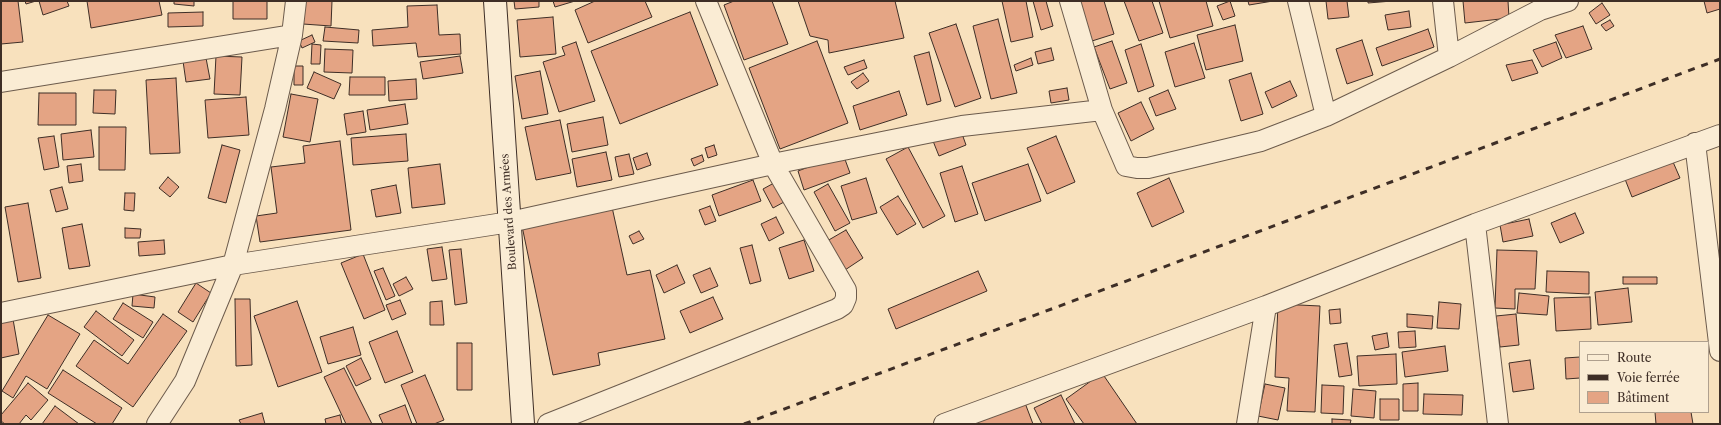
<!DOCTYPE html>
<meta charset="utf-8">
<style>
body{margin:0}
#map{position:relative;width:1721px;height:425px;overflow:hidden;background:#f8e1bd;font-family:"Libre Caslon Text",serif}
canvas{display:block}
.frame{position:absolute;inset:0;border:2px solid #3e2e26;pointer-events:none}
.legend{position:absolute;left:1579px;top:341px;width:130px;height:72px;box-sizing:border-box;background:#faecd4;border:1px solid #afa08e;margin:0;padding:5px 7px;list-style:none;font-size:12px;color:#3e2e26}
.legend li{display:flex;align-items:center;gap:8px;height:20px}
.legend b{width:20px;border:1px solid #afa08e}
</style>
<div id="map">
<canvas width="1721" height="425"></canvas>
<div class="frame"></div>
<ul class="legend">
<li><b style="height:5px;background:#faecd4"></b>Route</li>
<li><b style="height:5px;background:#3e2e26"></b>Voie ferrée</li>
<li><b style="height:11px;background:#e4a484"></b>Bâtiment</li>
</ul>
</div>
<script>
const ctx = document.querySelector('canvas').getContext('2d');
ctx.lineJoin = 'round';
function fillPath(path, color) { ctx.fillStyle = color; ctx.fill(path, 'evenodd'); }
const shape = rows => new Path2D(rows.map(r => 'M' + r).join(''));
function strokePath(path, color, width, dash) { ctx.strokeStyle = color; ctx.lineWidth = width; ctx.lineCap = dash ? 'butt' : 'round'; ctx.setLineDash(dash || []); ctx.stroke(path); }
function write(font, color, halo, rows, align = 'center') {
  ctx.font = font + ' "Libre Caslon Text",serif'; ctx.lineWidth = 3.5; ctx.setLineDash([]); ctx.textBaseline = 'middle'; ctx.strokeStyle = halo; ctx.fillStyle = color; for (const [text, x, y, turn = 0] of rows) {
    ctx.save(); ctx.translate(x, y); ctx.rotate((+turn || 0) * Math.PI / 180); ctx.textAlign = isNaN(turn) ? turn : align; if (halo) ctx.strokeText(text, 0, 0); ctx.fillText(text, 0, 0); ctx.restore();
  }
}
const building = shape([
 [1,1,18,1,23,42,1,44,1,1],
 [25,1,36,1,26,4,25,1],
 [39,1,67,1,69,6,43,15,39,1],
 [87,1,159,1,162,15,91,28,87,1],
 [174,1,194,1,194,6,174,4,174,1],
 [233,1,267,1,267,19,233,19,233,1],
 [304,1,332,1,331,26,303,24,304,1],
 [514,1,539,1,539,7,515,9,514,1],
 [553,1,575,1,555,7,553,1],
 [645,1,652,17,588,43,575,10,595,1,645,1],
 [734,1,772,1,788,44,744,60,724,5,734,1],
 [798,1,895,1,904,38,829,53,828,40,810,36,798,1],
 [1002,1,1026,1,1033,37,1011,42,1002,1],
 [1033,1,1046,1,1053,26,1041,30,1033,1],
 [1080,1,1104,1,1114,34,1092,41,1080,1],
 [1124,1,1152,1,1163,33,1139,41,1124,1],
 [1159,1,1206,1,1213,26,1170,38,1159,1],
 [1230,1,1235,16,1223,20,1217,6,1230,1],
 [1248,1,1273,1,1249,5,1248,1],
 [1326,1,1347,1,1349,17,1328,19,1326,1],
 [1368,1,1392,1,1368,3,1368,1],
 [1463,1,1508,1,1509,18,1465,23,1463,1],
 [1704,1,1720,1,1720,9,1707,13,1704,1],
 [1602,3,1610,15,1596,24,1589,13,1602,3],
 [437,5,439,35,460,34,461,54,418,57,416,43,373,46,372,30,408,27,407,6,437,5],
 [1409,11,1411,27,1388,30,1385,15,1409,11],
 [203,12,203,26,168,27,168,13,203,12],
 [690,12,718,85,620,124,591,51,690,12],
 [553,17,556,54,520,57,517,20,553,17],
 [998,19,1017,93,991,99,973,26,998,19],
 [1610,20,1614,26,1606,31,1601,25,1610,20],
 [956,24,981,98,955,107,929,33,956,24],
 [1235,25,1243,61,1206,70,1197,35,1235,25],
 [1583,26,1592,49,1566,58,1555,35,1583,26],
 [325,27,359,30,358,43,323,41,325,27],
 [1428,29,1434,47,1382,66,1376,48,1428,29],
 [312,35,315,42,302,48,299,41,312,35],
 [1362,40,1373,75,1347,84,1336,49,1362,40],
 [817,41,848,123,780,149,749,68,817,41],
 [1112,41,1127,83,1110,89,1094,47,1112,41],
 [576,42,595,101,559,112,543,62,565,55,562,47,576,42],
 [1556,42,1562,58,1542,67,1533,50,1556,42],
 [1194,43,1205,78,1175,87,1165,52,1194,43],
 [312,44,321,45,320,64,311,64,312,44],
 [1141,44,1154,86,1138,92,1125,50,1141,44],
 [1051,48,1054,60,1038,64,1035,52,1051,48],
 [325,49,353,50,352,73,324,72,325,49],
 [929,52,941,101,927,105,914,56,929,52],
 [216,56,242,57,240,95,214,94,216,56],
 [460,56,463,73,423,79,420,62,460,56],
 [206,58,210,79,186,82,183,61,206,58],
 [1031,58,1033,65,1016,71,1014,65,1031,58],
 [864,60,867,68,848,75,844,67,864,60],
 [1532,60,1538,73,1512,81,1506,65,1532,60],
 [294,66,303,66,303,85,294,85,294,66],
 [540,71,548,114,522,119,515,76,540,71],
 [314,72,341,84,334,99,307,88,314,72],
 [863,73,869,81,857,89,851,82,863,73],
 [1251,73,1263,114,1241,121,1229,80,1251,73],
 [350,77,385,77,385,95,349,95,350,77],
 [176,78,180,153,150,154,146,80,176,78],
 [416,79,417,99,389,101,388,81,416,79],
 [1290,81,1297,96,1272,108,1265,92,1290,81],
 [1067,88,1069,100,1051,103,1049,91,1067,88],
 [94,90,116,90,115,114,93,113,94,90],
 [1168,90,1176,109,1156,116,1149,98,1168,90],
 [899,91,907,115,860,130,853,106,899,91],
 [39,93,76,93,76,125,38,125,39,93],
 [291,94,318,99,310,142,283,137,291,94],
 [246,97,249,135,208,138,205,100,246,97],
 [1141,102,1154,129,1131,141,1118,113,1141,102],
 [405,104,408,124,370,130,367,110,405,104],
 [363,111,366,132,347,135,344,114,363,111],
 [603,117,608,145,572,152,567,124,603,117],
 [560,120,571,173,536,180,525,127,560,120],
 [99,127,126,127,125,170,99,170,99,127],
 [91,130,94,157,63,160,61,134,91,130],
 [961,131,966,145,939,156,933,141,961,131],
 [406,134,408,161,353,165,351,138,406,134],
 [54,136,59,167,44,170,38,138,54,136],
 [1056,136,1075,182,1047,194,1027,148,1056,136],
 [340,141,351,230,260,242,256,216,277,213,271,167,305,163,303,146,340,141],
 [222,145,240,150,226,203,208,198,222,145],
 [714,145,717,155,708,158,705,148,714,145],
 [908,147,945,216,923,228,886,159,908,147],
 [606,152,612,180,577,187,572,159,606,152],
 [647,153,651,165,637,170,633,158,647,153],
 [629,154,634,174,619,177,615,157,629,154],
 [843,154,850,173,804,190,798,171,843,154],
 [702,155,704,161,694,166,691,159,702,155],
 [1670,155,1680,178,1632,197,1623,174,1670,155],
 [81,164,83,181,69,183,67,166,81,164],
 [440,164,445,204,412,208,408,168,440,164],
 [1028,164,1041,201,985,221,972,183,1028,164],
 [962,166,978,214,955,222,940,173,962,166],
 [168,177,179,187,170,197,159,188,168,177],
 [866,178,877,213,852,220,841,186,866,178],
 [1169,178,1184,212,1152,227,1137,193,1169,178],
 [753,180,761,201,719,216,712,195,753,180],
 [774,183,784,202,773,208,763,189,774,183],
 [828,184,850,223,835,231,814,192,828,184],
 [396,185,401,213,376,217,371,190,396,185],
 [62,187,68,209,56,212,50,190,62,187],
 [125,193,135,193,134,211,124,210,125,193],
 [898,196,916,224,897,235,880,207,898,196],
 [28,203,41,278,18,282,5,207,28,203],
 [710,206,716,221,705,225,699,210,710,206],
 [612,207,627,275,650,270,665,339,598,353,600,365,553,375,522,226,612,207],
 [1575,213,1584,233,1560,243,1551,223,1575,213],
 [776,217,784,233,769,241,761,224,776,217],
 [1529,219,1533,236,1503,242,1500,225,1529,219],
 [82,224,90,266,69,269,62,228,82,224],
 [125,228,141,229,140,238,125,238,125,228],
 [846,230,863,258,845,270,827,241,846,230],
 [639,231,644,239,633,244,629,236,639,231],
 [164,240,165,254,139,256,138,242,164,240],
 [804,240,814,271,789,279,779,248,804,240],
 [752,245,761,281,750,284,740,248,752,245],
 [442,247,447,279,432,281,427,249,442,247],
 [461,249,467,303,455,305,449,250,461,249],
 [1497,250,1537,251,1535,289,1515,289,1515,309,1495,308,1497,250],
 [363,254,385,310,364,319,341,263,363,254],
 [677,265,685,283,664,293,656,275,677,265],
 [383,268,395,296,386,300,374,271,383,268],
 [710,268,718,286,701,293,693,275,710,268],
 [978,271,987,291,896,329,888,309,978,271],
 [1547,271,1589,272,1589,294,1546,292,1547,271],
 [406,277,413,289,399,296,393,284,406,277],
 [1623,277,1657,277,1657,284,1623,284,1623,277],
 [196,283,211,293,193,322,178,312,196,283],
 [1628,288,1632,322,1598,325,1595,292,1628,288],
 [1519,293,1549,296,1547,315,1517,313,1519,293],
 [133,294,155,297,154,308,132,306,133,294],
 [713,297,723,319,690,333,680,311,713,297],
 [1590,297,1591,329,1556,331,1554,298,1590,297],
 [235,299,250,299,252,365,236,366,235,299],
 [400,300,406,314,392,320,386,305,400,300],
 [297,301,322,372,278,387,254,316,297,301],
 [442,301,444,325,430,325,430,302,442,301],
 [1439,302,1461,304,1459,329,1437,328,1439,302],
 [123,303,153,322,143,338,113,319,123,303],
 [1278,304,1320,306,1315,412,1287,411,1289,378,1275,377,1278,304],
 [1340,309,1341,323,1330,324,1329,310,1340,309],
 [96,311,134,340,122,356,84,327,96,311],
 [163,314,187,331,133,407,76,366,94,340,128,364,163,314],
 [1407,314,1433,316,1432,329,1407,327,1407,314],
 [1516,314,1519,345,1500,347,1496,316,1516,314],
 [48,315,80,334,47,389,26,376,13,398,2,391,48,315],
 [13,319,19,354,1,358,1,322,13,319],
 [353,327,361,355,328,364,320,337,353,327],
 [397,331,413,372,385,383,369,342,397,331],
 [1415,331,1416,347,1399,348,1398,332,1415,331],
 [1387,333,1389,347,1375,350,1372,336,1387,333],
 [457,343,472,343,472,390,457,390,457,343],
 [1347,343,1352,375,1339,377,1334,345,1347,343],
 [1445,346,1448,371,1405,377,1402,352,1445,346],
 [1396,354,1397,384,1359,386,1357,356,1396,354],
 [1580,357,1580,378,1566,379,1565,358,1580,357],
 [361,358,371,379,356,386,346,366,361,358],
 [1530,360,1534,389,1513,392,1509,363,1530,360],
 [344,368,372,424,346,424,324,377,344,368],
 [63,370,122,408,112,424,97,424,48,393,63,370],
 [1102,373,1137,424,1084,424,1066,399,1102,373],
 [425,375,444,420,434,424,417,424,401,385,425,375],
 [28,383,48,400,31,420,26,415,19,424,5,424,1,421,1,415,28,383],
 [1418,383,1418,411,1403,411,1403,384,1418,383],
 [1265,384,1285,388,1278,420,1258,416,1265,384],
 [1322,385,1344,386,1343,414,1321,413,1322,385],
 [1353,389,1376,391,1374,418,1351,416,1353,389],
 [1424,394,1463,395,1462,415,1423,414,1424,394],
 [1061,395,1075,424,1042,424,1034,408,1061,395],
 [1380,399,1399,399,1399,420,1380,420,1380,399],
 [1025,403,1033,424,973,424,1025,403],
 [405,405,412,424,383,424,379,415,405,405],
 [55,406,79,424,42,424,55,406],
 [1655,412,1691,412,1693,424,1656,424,1655,412],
 [262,413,265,424,241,424,239,420,262,413],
 [340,415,342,424,326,424,325,419,340,415],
 [1332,419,1351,420,1350,424,1332,424,1332,419]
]);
const minor = shape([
 [1070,1,1102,110,1126,166,1137,168,1148,168,1261,141,1326,116,1449,57,1540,10,1568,1],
 [1298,1,1326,116],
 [1443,1,1449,57],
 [1,82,292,35],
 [1695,143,1720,351],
 [1475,224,1498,424],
 [1,313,233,265,510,222,773,164,962,126,1102,110],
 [157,424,185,381,233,265,275,109,292,35,296,1],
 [548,424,837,309,843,305,846,298,846,290,773,164,706,1],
 [944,424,1266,306,1475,224,1720,135],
 [1247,424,1266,306]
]);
const secondary = shape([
 [495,1,523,424]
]);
const rail = shape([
 [744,424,1720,59]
]);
const streetNames = [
 ["Boulevard des Armées",509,212,-94]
];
fillPath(building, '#e4a484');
strokePath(building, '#3e2e26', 1);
strokePath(minor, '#6c5b4c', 22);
strokePath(secondary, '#3e2e26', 24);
strokePath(minor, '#faecd4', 20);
strokePath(secondary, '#faecd4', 22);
strokePath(rail, '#3e2e26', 3, [7, 7]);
write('11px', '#3e2e26', '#faecd4', streetNames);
</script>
